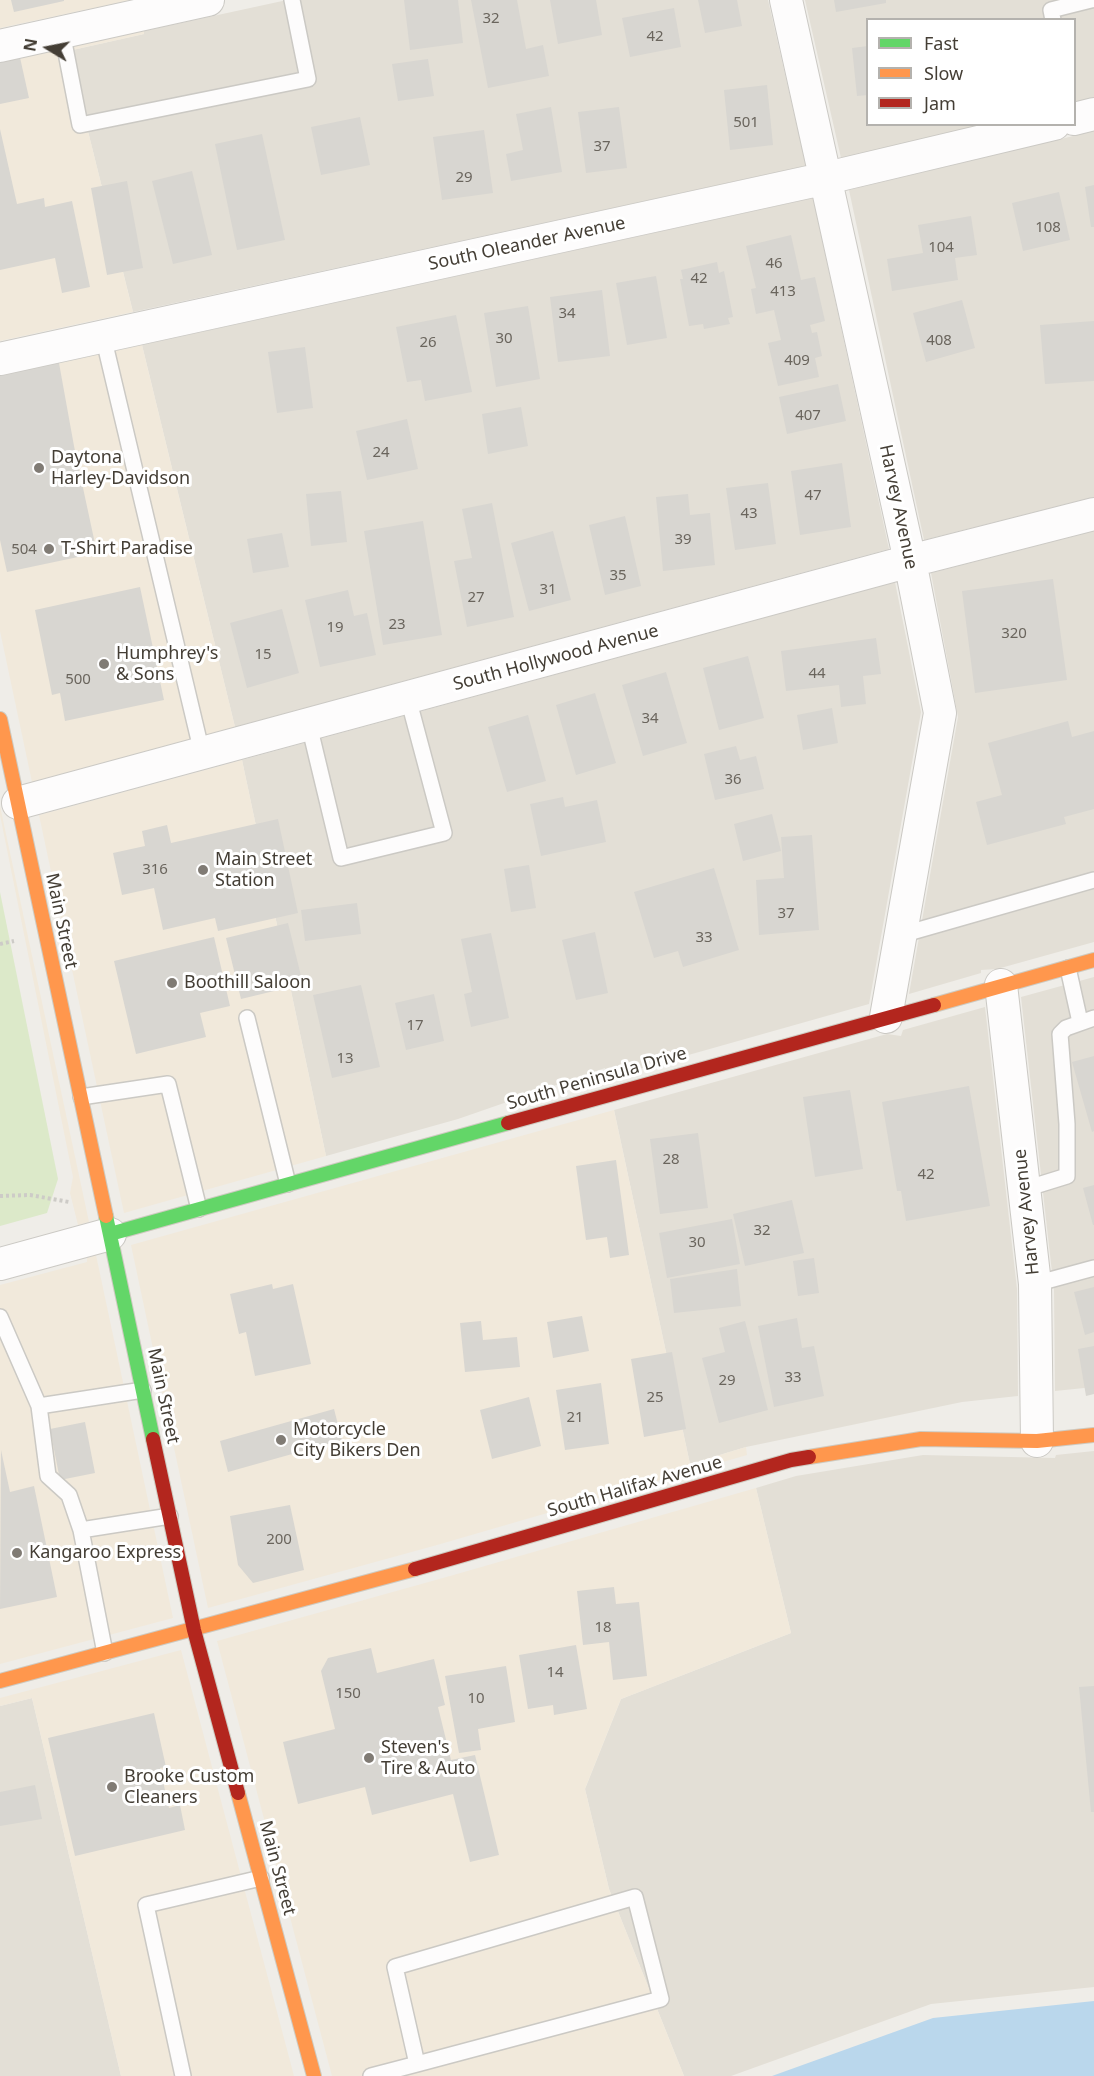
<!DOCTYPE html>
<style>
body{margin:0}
#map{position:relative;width:1094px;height:2076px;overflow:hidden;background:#efede8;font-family:"Noto Sans",sans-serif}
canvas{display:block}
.legend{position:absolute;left:866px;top:18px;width:210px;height:108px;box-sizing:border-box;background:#fff;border:2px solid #b4b2ae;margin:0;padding:8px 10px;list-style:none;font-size:18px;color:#443e35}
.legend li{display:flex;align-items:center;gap:12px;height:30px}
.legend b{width:30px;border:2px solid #b4b2ae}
.north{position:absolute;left:18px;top:18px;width:60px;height:60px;-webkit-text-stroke:4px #fff;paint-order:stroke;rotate:280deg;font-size:16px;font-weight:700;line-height:24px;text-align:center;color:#443e35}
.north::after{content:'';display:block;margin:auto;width:21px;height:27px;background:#443e35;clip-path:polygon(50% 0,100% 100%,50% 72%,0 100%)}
</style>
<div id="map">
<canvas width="1094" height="2076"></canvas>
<ul class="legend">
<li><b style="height:8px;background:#63d668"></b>Fast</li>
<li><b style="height:8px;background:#ff974d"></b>Slow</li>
<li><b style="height:8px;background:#b3261e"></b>Jam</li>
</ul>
<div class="north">N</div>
</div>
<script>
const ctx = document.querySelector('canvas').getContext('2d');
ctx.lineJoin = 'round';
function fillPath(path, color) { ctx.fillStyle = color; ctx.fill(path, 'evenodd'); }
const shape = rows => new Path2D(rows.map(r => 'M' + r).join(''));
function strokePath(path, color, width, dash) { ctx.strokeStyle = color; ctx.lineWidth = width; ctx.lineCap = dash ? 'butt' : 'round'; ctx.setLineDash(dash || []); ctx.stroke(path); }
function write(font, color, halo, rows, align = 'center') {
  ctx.font = font + ' "Noto Sans",sans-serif'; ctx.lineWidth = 6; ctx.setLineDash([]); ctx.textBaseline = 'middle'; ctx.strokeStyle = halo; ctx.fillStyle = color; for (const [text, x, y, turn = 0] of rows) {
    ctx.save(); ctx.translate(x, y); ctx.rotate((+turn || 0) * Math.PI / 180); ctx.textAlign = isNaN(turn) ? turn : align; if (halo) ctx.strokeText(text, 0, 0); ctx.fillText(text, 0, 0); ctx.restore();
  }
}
const residential = shape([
 [287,0,768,0,806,166,133,312,68,51,144,34,144,31],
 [805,0,1094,0,1094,97,1075,102,1074,20,868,20,868,124,986,125,841,158],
 [1094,131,1094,497,924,540,849,190],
 [813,198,889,549,235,727,142,345],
 [1094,531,1094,942,997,969,981,970,981,973,909,994,958,717,931,573],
 [895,582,921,712,869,1004,607,1078,605,1068,458,1119,326,1156,242,760],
 [1094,977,1094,1387,1055,1391,1054,1290,1021,997],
 [985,1007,1017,1289,1018,1396,962,1402,746,1447,690,1464,614,1110,887,1034,901,1036,903,1030],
 [1094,1451,1094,1987,931,2004,731,2076,684,2076,609,1889,585,1789,621,1699,791,1633,756,1488,796,1476,923,1455,1055,1458,1056,1455],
 [32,1698,121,2076,0,2076,0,1706]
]);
const commercial = shape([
 [0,0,131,0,0,28],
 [144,31,144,34,68,51,133,312,0,341,0,63],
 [142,345,235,727,32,782,0,631,0,376],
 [242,760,326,1156,124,1213,39,815],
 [0,806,89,1222,78,1225,70,1193,73,1177,0,815],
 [614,1110,690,1464,746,1447,747,1455,437,1545,208,1608,131,1245],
 [96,1255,173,1618,0,1664,0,1285,87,1262,87,1258],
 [756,1488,791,1633,621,1699,585,1789,609,1889,684,2076,332,2076,217,1641,450,1576],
 [181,1650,294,2076,121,2076,32,1698,0,1706,0,1698]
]);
const green = shape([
 [0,892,58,1179,47,1213,0,1226]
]);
const water = shape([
 [1094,2001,1094,2076,772,2076,933,2018]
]);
const building = shape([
 [11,0,64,0,64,1,14,12],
 [404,0,458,0,463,43,410,50],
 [471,0,517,0,526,49,543,45,549,76,488,88],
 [550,0,596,0,602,35,558,44],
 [698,0,737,0,742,26,705,33],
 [834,0,886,0,886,3,836,12],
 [674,8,681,47,630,57,622,18],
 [868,46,868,95,857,96,852,48],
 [19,53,29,98,0,104,0,57],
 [428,59,434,96,398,101,392,64],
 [767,85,773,145,730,150,724,90],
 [551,107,562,172,511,181,506,154,523,150,516,114],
 [619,107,627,168,586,173,578,112],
 [360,117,370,165,321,175,311,127],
 [0,129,17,204,44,198,45,207,72,201,90,287,62,293,55,258,0,270],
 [484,130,493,193,442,200,433,137],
 [262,134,285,240,237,250,215,144],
 [192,171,212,255,173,264,152,181],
 [127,181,143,268,107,275,91,188],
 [1094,185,1094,227,1091,227,1085,187],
 [1059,192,1070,240,1023,251,1012,203],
 [971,216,977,255,955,258,958,280,892,291,887,259,923,253,918,225],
 [791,235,801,280,815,277,825,321,810,325,812,333,817,332,822,356,815,358,819,377,778,386,768,343,781,340,774,310,756,314,751,289,756,288,746,246],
 [717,262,719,273,724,271,733,317,728,318,730,324,704,329,703,324,689,326,680,279,683,279,681,270],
 [656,276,667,338,627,345,616,283],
 [602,290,610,356,558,362,550,297],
 [962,300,975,348,926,362,913,313],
 [528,306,540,379,496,387,484,313],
 [456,315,472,392,425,401,421,380,407,382,396,327],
 [1094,321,1094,381,1045,384,1040,325],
 [305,347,313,408,277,413,268,352],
 [57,352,74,446,97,553,7,572,0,540,0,364],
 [838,384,846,421,787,434,779,397],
 [521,407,528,446,488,454,482,414],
 [407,419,418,469,367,480,356,431],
 [842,463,851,527,800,535,791,471],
 [768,483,776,544,735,550,726,488],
 [341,491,347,542,311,546,306,494],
 [688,494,690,515,710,513,715,565,663,571,656,497],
 [492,503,514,617,467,627,454,561,472,558,462,509],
 [625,516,641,586,605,595,589,525],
 [423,521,442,635,383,645,364,531],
 [553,531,571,600,529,611,511,543],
 [282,533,289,567,253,573,247,539],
 [1053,579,1067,680,975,693,962,591],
 [140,587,164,700,65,721,60,693,52,695,35,610],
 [348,590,354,616,367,613,376,655,320,667,305,600],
 [282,609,299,673,247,688,230,623],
 [876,638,881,674,863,676,866,704,841,707,839,685,786,691,781,651],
 [748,656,764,718,719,730,703,668],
 [666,672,687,743,643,756,622,685],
 [595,693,616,763,576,775,556,705],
 [832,708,838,743,803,750,797,715],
 [528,715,546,781,507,792,488,727],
 [1068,721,1072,737,1094,731,1094,809,1064,817,1066,824,987,845,976,802,1002,795,988,743],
 [736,746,740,760,756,756,764,789,715,800,704,754],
 [563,797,565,807,597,800,606,842,541,856,530,804],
 [772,814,781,851,743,861,734,824],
 [278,819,298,913,218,931,215,918,163,930,154,888,122,895,113,853,145,846,142,831,167,825,171,843],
 [812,835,819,930,759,935,756,880,784,878,781,837],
 [529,865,536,908,511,912,504,869],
 [714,868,739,950,683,967,678,951,654,958,634,892],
 [357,903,361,934,305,941,301,910],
 [288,923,303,984,241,999,226,938],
 [595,932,608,993,576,1000,562,940],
 [491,933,509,1018,471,1027,464,994,472,992,461,939],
 [214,937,230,1006,200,1013,206,1037,136,1054,114,961],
 [361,985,380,1067,332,1078,313,995],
 [434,994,444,1041,406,1050,395,1003],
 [1094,1056,1094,1131,1092,1132,1072,1062],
 [969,1086,990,1206,906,1221,901,1191,897,1191,882,1102],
 [850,1090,863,1169,815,1177,803,1097],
 [698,1133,708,1208,660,1214,650,1139],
 [616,1160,629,1255,610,1258,607,1237,586,1240,576,1166],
 [1094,1185,1094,1225,1093,1225,1083,1188],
 [792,1200,804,1253,745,1266,733,1214],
 [732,1219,740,1264,667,1278,659,1233],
 [814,1258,819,1293,798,1296,793,1261],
 [737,1269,741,1306,674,1313,670,1279],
 [272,1284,273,1289,293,1284,311,1364,255,1376,246,1332,239,1334,230,1294],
 [1094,1287,1094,1332,1085,1335,1074,1292],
 [582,1316,589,1351,553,1358,547,1322],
 [797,1318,802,1348,814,1346,824,1396,774,1407,758,1326],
 [481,1321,483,1340,517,1337,520,1367,465,1372,460,1323],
 [745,1321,768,1410,719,1423,702,1358,725,1352,719,1328],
 [1094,1346,1094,1394,1086,1396,1078,1349],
 [672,1352,686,1429,644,1437,631,1359],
 [601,1383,609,1444,565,1450,556,1390],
 [529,1397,541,1446,492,1459,480,1410],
 [334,1409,342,1440,228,1472,220,1441],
 [85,1422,95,1473,60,1480,50,1429],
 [1,1450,10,1492,34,1486,57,1597,0,1609],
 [290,1505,304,1570,253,1583,238,1565,230,1516],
 [614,1587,616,1604,639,1602,647,1676,613,1680,609,1642,583,1645,577,1591],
 [576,1645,587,1709,554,1715,553,1705,528,1709,519,1655],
 [371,1648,377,1673,434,1659,445,1705,438,1707,451,1760,475,1755,499,1855,470,1862,453,1794,372,1815,365,1787,298,1804,283,1742,335,1729,321,1671,328,1658],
 [506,1666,515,1722,478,1729,481,1750,459,1753,445,1676],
 [1094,1686,1094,1812,1091,1812,1079,1687],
 [154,1713,166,1767,160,1768,169,1808,180,1805,185,1830,75,1856,48,1738],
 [35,1785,42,1819,0,1826,0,1792]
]);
const path = shape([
 [0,944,14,941],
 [0,1196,30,1195,69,1202]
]);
const lane = shape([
 [1053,20,1051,10,1091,0],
 [62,32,80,125,308,79,292,0],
 [103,336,202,753],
 [309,725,341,858,444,833,408,698],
 [901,935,1094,880],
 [1068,968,1080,1022],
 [247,1018,288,1184],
 [81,1097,168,1084,199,1209],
 [1025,1189,1067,1176,1067,1124,1060,1034,1066,1028,1094,1018],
 [1035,1284,1094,1268],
 [0,1317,39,1406,48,1476,69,1495,81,1530,105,1653],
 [39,1406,143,1390],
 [81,1530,170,1516],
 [183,2076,146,1905,261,1878],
 [371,2076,417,2064,661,1999,635,1897,395,1967,417,2064]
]);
const street = shape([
 [786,0,910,561,940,713,886,1017],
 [0,46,208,0],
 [1074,119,1094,114],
 [0,359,827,178,1054,124],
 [18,803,910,561,1094,514],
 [1001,985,1035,1284,1037,1441],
 [0,1264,110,1234]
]);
const fast = shape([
 [106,1216,153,1439],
 [110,1234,508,1123]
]);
const slow = shape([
 [0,719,106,1216],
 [934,1005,1094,960],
 [809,1457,921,1439,1037,1441,1094,1435],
 [0,1681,415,1569],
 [238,1793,314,2076]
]);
const jam = shape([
 [508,1123,934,1005],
 [153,1439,194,1630,238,1793],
 [415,1569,791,1460,809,1457]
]);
const markers = [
 [39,468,6,"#807b74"],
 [49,549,6,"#807b74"],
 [104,664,6,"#807b74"],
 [203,870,6,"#807b74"],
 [172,983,6,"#807b74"],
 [281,1440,6,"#807b74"],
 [17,1553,6,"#807b74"],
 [369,1758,6,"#807b74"],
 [112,1787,6,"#807b74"]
];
const numberNames = [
 ["32",491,19],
 ["42",655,37],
 ["501",746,123],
 ["37",602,147],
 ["29",464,178],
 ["108",1048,228],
 ["104",941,248],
 ["46",774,264],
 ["42",699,279],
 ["413",783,292],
 ["34",567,314],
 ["30",504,339],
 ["408",939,341],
 ["26",428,343],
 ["409",797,361],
 ["407",808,416],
 ["24",381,453],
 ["47",813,496],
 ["43",749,514],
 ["39",683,540],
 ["504",24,550],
 ["35",618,576],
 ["31",548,590],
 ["27",476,598],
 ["23",397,625],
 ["19",335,628],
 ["320",1014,634],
 ["15",263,655],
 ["44",817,674],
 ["500",78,680],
 ["34",650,719],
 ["36",733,780],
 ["316",155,870],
 ["37",786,914],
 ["33",704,938],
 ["17",415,1026],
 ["13",345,1059],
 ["28",671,1160],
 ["42",926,1175],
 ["32",762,1231],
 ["30",697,1243],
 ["33",793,1378],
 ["29",727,1381],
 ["25",655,1398],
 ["21",575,1418],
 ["200",279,1540],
 ["18",603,1628],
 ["14",555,1673],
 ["150",348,1694],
 ["10",476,1699]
];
const streetNames = [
 ["South Oleander Avenue",527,244,-12],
 ["Harvey Avenue",898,507,78],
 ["South Hollywood Avenue",556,658,-15],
 ["Main Street",61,921,78],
 ["South Peninsula Drive",597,1079,-16],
 ["Harvey Avenue",1027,1212,-96],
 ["Main Street",163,1396,78],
 ["South Halifax Avenue",635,1487,-16],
 ["Main Street",277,1868,75]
];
const poiNames = [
 ["Daytona",51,458],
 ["Harley-Davidson",51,479],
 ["T-Shirt Paradise",61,549],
 ["Humphrey's",116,654],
 ["& Sons",116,675],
 ["Main Street",215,860],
 ["Station",215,881],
 ["Boothill Saloon",184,983],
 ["Motorcycle",293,1430],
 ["City Bikers Den",293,1451],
 ["Kangaroo Express",29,1553],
 ["Steven's",381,1748],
 ["Tire & Auto",381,1769],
 ["Brooke Custom",124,1777],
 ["Cleaners",124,1798]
];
fillPath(residential, '#e3dfd6');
fillPath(commercial, '#f1e9db');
fillPath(green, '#dce9c9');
fillPath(water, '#bad7ec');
fillPath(building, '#d8d6d1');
strokePath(lane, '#cbc9c4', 18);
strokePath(street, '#cbc9c4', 34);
strokePath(fast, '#cecac0', 16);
strokePath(slow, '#cecac0', 16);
strokePath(jam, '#cecac0', 16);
strokePath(path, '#cdcbc7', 4, [3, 3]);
strokePath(lane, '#fdfcfc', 15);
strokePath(street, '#fdfcfc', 32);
strokePath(fast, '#63d668', 14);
strokePath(slow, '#ff974d', 14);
strokePath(jam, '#b3261e', 14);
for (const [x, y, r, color] of markers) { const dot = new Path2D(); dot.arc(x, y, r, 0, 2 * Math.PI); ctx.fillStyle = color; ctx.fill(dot); strokePath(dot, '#fff', 2); }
write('15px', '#6a655d', null, numberNames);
write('18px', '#443e35', '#fff', streetNames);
write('18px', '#443e35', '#fff', poiNames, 'left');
</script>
